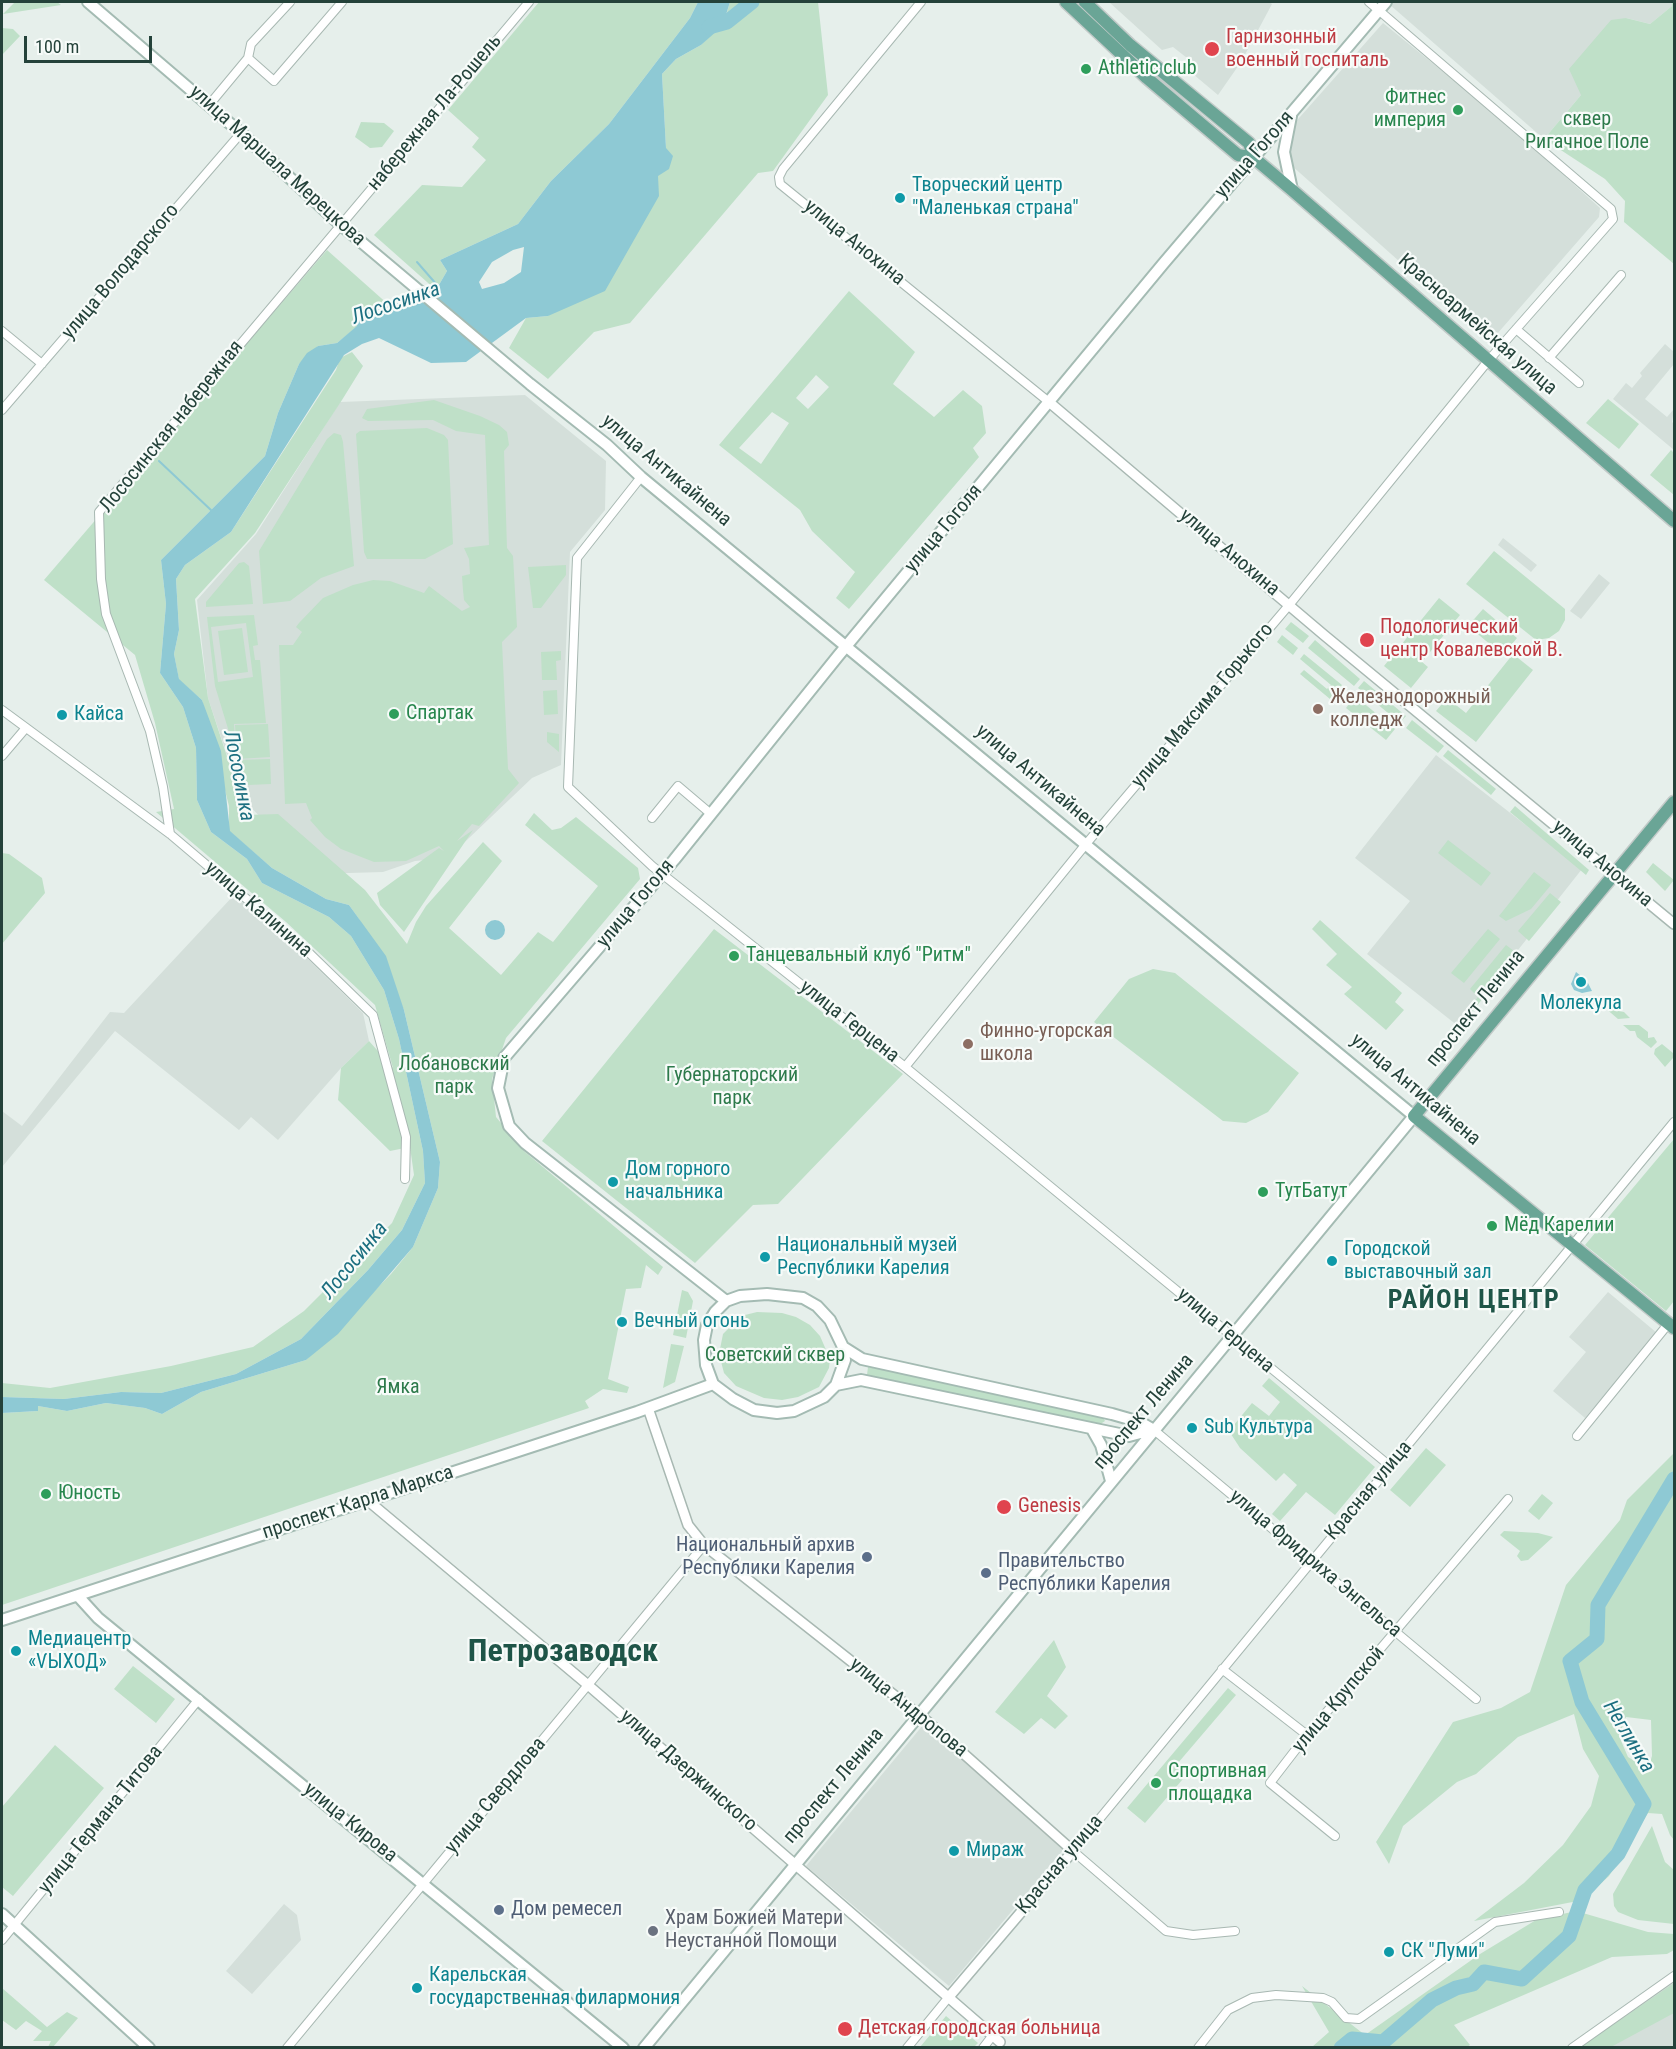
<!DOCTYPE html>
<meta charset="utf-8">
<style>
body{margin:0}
#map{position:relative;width:1676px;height:2049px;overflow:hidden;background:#e6efeb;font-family:"Roboto Condensed",sans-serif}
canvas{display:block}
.frame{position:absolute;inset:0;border:3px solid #24423a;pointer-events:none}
.scale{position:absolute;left:24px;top:36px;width:128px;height:27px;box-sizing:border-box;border:3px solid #24423a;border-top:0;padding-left:8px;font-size:18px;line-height:21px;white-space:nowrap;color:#24423a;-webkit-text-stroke:4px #f7fbf9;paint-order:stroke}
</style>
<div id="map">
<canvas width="1676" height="2049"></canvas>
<div class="frame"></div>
<div class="scale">100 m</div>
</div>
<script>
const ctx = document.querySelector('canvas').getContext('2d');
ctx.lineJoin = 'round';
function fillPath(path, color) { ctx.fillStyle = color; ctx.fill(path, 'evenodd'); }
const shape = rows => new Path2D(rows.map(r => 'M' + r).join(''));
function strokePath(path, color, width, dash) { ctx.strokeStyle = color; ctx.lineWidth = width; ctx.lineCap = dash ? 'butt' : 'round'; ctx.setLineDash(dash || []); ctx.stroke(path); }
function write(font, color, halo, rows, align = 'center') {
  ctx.font = font + ' "Roboto Condensed",sans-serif'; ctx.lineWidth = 4.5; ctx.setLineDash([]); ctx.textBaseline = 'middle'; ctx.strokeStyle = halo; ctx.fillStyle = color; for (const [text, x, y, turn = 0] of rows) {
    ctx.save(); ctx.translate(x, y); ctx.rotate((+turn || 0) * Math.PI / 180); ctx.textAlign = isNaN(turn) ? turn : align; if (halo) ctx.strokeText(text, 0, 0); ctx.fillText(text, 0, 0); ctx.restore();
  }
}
const built = shape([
 [1109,2,1269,2,1272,4,1241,62,1218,95,1193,74,1196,65,1173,47,1162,50],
 [1392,2,1672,2,1672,6,1650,24,1626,18,1581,95,1544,139,1389,4],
 [1383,23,1504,121,1600,208,1599,217,1490,342,1291,165,1288,143,1292,126],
 [1665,344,1674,352,1674,364,1645,399,1667,417,1674,409,1672,422,1674,424,1674,450,1613,399,1626,383,1632,388,1642,376,1640,373],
 [525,395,606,461,605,510,570,552,561,765,532,778,448,858,415,861,383,872,315,874,241,797,208,698,197,600,256,534,340,402],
 [1503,538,1537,565,1531,572,1498,545],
 [1599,574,1610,583,1581,619,1570,611],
 [1436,755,1582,869,1458,1026,1367,954,1410,901,1355,858],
 [234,895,301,952,363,1013,369,1041,341,1068,278,1140,251,1117,239,1130,115,1031,2,1167,2,1111,22,1126,110,1012,124,1013],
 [1608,1292,1657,1333,1585,1418,1553,1391,1586,1352,1569,1337],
 [923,1725,1063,1850,949,1986,806,1866],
 [284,1904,297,1915,301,1940,252,1994,226,1971],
 [1674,1978,1674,2047,1575,2047]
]);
const green = shape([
 [15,2,57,2,61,5,3,14],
 [539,2,698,2,690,18,609,124,551,181,518,224,440,260,447,271,436,290,374,235,422,185,462,187,486,160,472,147,479,138,448,110],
 [730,2,818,2,828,95,773,171,758,173,630,323,594,332,548,379,509,348,526,318,548,316,658,175,666,148,662,74,676,59,701,45,725,19],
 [1672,2,1674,2,1674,264,1624,222,1625,201,1605,179,1544,139,1581,95,1569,69,1611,20,1626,18,1650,24,1672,6],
 [2,28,13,29,20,36,2,55],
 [361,122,384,123,394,131,382,147,370,148,355,137],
 [327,250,390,306,370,312,360,307,358,326,337,343,318,346,299,364,278,413,265,456,161,560,166,604,160,673,183,707,196,748,197,800,211,832,247,859,262,883,329,917,351,936,384,990,399,1039,423,1151,425,1183,402,1230,368,1270,301,1339,236,1374,161,1393,121,1392,64,1399,2,1397,2,1383,50,1388,171,1366,253,1347,304,1311,392,1223,414,1175,410,1147,390,1151,338,1100,341,1068,369,1041,393,1068,375,1005,286,922,156,812,174,809,155,723,135,655,44,580],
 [849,291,915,352,893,384,934,417,963,390,982,406,986,433,973,448,979,457,849,609,836,598,855,572,812,531,800,510,719,445],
 [816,375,829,387,808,409,796,398],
 [772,412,789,423,761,464,739,448],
 [352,352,363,366,342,400,255,533,195,599,208,698,246,815,278,814,365,890,407,944,416,922,426,906,483,842,502,861,449,928,501,975,538,932,553,942,598,886,525,825,534,813,552,830,561,828,576,817,638,868,640,879,506,1038,492,1079,496,1117,525,1152,663,1267,658,1275,646,1265,641,1288,626,1289,608,1379,629,1387,627,1393,603,1389,585,1401,589,1408,2,1605,2,1413,38,1411,38,1406,67,1411,106,1403,145,1408,162,1414,201,1392,306,1360,391,1274,413,1247,438,1188,440,1162,404,1010,359,919,349,905,326,899,272,868,229,831,229,806,202,700,179,680,174,654,179,630,176,579,185,565,231,532,336,370,340,358],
 [1608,399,1639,424,1619,449,1586,423],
 [434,400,480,416,499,425,507,432,509,445,504,451,507,548,513,556,517,627,502,642,508,769,519,783,479,826,472,824,457,841,473,830,404,932,380,905,377,893,439,848,444,851,439,846,406,861,374,862,341,849,325,837,310,820,312,818,306,803,285,804,279,645,293,645,302,632,296,627,299,623,323,598,353,585,373,580,390,581,424,593,429,586,462,611,470,607,464,600,463,590,462,576,470,574,469,559,464,548,489,545,485,435,456,431,433,420,368,421,362,418,367,409],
 [427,428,444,435,448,440,453,544,425,559,367,559,364,552,356,434,360,431],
 [334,433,341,435,343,442,354,566,321,578,290,601,263,604,259,551,327,439],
 [1671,450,1674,453,1674,495,1650,475],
 [1494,551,1565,609,1565,620,1559,631,1549,638,1536,640,1466,584],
 [244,562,249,566,253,604,206,607,206,602,239,563],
 [566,565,566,575,541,608,533,608,528,567],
 [1439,598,1460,615,1422,662,1428,667,1411,688,1384,666],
 [1483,609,1517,638,1503,655,1468,626],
 [254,615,258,645,253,646,255,660,260,660,266,723,234,724,236,755,215,686,207,617],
 [246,623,253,677,218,682,211,627],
 [1291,622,1309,636,1303,643,1285,629],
 [242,628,248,672,224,675,218,631],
 [1282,635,1298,648,1293,655,1277,642],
 [1315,640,1360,679,1354,686,1308,648],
 [561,651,561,660,556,661,557,680,542,680,541,652],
 [1304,654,1342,685,1330,699,1300,674,1304,670,1327,689,1331,685,1300,659],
 [1513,654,1533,670,1476,742,1436,711,1447,698,1466,713],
 [1364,681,1406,716,1400,723,1358,688],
 [557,690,558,714,544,715,543,691],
 [1355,696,1395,729,1386,740,1346,708],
 [1412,720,1444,746,1438,753,1406,728],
 [268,724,270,757,237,759,235,725],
 [547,732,559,734,559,752,547,742],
 [1448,750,1496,789,1491,795,1443,756],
 [270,759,271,784,248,785,248,782,242,782,237,760],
 [1515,806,1589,870,1586,875,1510,812],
 [1448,840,1491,873,1481,886,1438,853],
 [2,853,9,854,42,878,45,893,2,944],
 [1653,863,1674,880,1665,891,1646,872],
 [1534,872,1551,885,1531,909,1506,921,1499,916],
 [1550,893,1561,902,1529,941,1518,931],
 [1320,920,1402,993,1395,1002,1404,1010,1386,1030,1344,994,1352,987,1326,965,1337,954,1312,929],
 [714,929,903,1074,778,1204,753,1205,695,1263,542,1141],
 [1488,929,1500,939,1464,983,1451,973],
 [1506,945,1518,954,1468,1017,1464,1014,1478,997,1470,989],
 [1153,969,1175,973,1299,1073,1268,1112,1246,1123,1223,1121,1094,1022,1129,979],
 [1600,997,1609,999,1618,1006,1618,1011,1624,1012,1630,1018,1618,1019,1597,1001],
 [1623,1025,1639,1025,1648,1032,1648,1038,1654,1037,1657,1042,1651,1048,1637,1037,1635,1031,1630,1031],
 [1662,1044,1673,1053,1673,1058,1665,1067,1654,1054,1655,1049],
 [1674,1139,1674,1301,1666,1311,1585,1245],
 [682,1290,688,1292,693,1301,686,1338,673,1335],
 [757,1312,782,1313,796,1317,810,1325,820,1336,830,1359,829,1368,819,1387,798,1397,782,1400,764,1398,736,1386,724,1373,719,1354,723,1334,741,1316],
 [671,1344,684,1346,675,1382,663,1388],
 [868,1367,1101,1414,1105,1421,1099,1425,867,1375],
 [1269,1378,1375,1467,1335,1515,1306,1492,1280,1521,1272,1514,1297,1485,1284,1473,1276,1481,1240,1448,1229,1431,1252,1403,1269,1416,1280,1402,1262,1386],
 [1426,1448,1446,1465,1410,1507,1390,1490],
 [1674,1453,1674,1840,1670,1835,1662,1814,1648,1813,1609,1876,1583,1900,1474,1921,1524,1883,1563,1845,1591,1806,1599,1776,1583,1749,1574,1714,1518,1737,1476,1774,1457,1782,1403,1826,1389,1864,1376,1842,1453,1722,1501,1708,1530,1692,1566,1585,1620,1520,1627,1500],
 [1626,1717,1651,1720,1652,1756,1648,1769,1628,1757,1619,1736],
 [1542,1494,1553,1503,1539,1520,1528,1511],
 [1504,1531,1538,1533,1553,1537,1528,1560,1521,1561,1517,1556,1520,1551,1500,1535],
 [1054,1640,1066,1667,1047,1696,1068,1716,1055,1729,1041,1718,1024,1734,995,1712],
 [133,1666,175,1699,156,1723,114,1689],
 [1228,1688,1236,1695,1178,1763,1189,1772,1145,1823,1127,1808],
 [55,1745,104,1788,13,1896,2,1887,2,1807],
 [1652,1826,1665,1862,1674,1870,1674,1924,1638,1920,1618,1912,1614,1906,1613,1894],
 [1576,1911,1648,1932,1674,1934,1674,1950,1667,1954,1612,1957,1454,2025,1470,2045,1467,2047,1312,2047,1329,2032,1302,1986,1365,2035,1480,1954,1536,1920],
 [1674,1983,1674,2013,1611,2047,1579,2048],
 [2,1988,47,2027,67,2012,78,2018,53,2047,48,2047,51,2041,33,2041,42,2031,26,2021,16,2030,2,2020],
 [946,2016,978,2043,974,2047,920,2047]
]);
const water = shape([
 [698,2,730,2,725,18,727,22,701,45,676,59,662,74,666,148,673,156,669,169,658,176,659,196,605,291,548,316,526,318,466,362,431,363,379,338,362,344,344,355,231,532,185,565,176,579,179,630,174,654,179,679,202,700,221,751,230,831,272,868,326,899,349,905,386,956,404,1010,440,1162,438,1188,413,1247,338,1334,306,1360,201,1392,162,1414,145,1408,106,1403,67,1411,38,1406,38,1411,2,1413,2,1397,64,1399,121,1392,161,1393,236,1374,301,1339,368,1270,402,1230,425,1183,423,1151,399,1039,384,990,351,936,329,917,262,883,247,859,211,832,197,800,196,748,183,707,160,673,166,604,161,560,265,456,278,413,299,364,307,353,318,346,337,343,357,326,360,306,370,312,436,290,447,271,440,260,518,224,551,181,609,124,690,18],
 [524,247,521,272,504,283,482,289,479,282,492,262,513,250],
 '485 930a10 10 0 1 1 20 0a10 10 0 1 1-20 0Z',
 [1576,972,1581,976,1576,982,1580,987,1587,981,1592,991,1582,993,1574,990,1571,984]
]);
const stream = shape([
 [417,262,437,285],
 [159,461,212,511]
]);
const river = shape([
 [709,27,727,22,752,2],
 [1341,2048,1352,2039,1383,2042,1432,2000,1456,1988,1473,1984,1484,1972,1522,1979,1569,1936,1585,1890,1618,1854,1644,1804,1582,1702,1570,1661,1597,1639,1598,1605,1674,1479]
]);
const minor = shape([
 [921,2,783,169,779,177,780,184,1049,402],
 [248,58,274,81,342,2],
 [209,105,248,58,251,44,290,2],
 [1516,329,1579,383],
 [2,331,42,364],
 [1549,358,1621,275],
 [2,410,241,133],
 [641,477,577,558,568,787,652,866,905,1067,1390,1466],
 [2,710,170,834,301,945,373,1015,406,1137,405,1179],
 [2,756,25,729],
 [652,818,678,786,711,814],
 [170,834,163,787,150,731,106,614,101,579,99,512,529,2],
 [905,1067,1086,844,1290,604,1488,361,1613,219,1611,209,1369,2],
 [1154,1430,1476,1699],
 [1577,1436,1669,1323],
 [1222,1669,1307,1735],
 [1335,1836,1270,1783,1307,1735,1508,1499],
 [1235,1931,1193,1935,1166,1931,1073,1851,1674,1122],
 [2,1940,199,1699],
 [287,2048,704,1545],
 [907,2048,948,1998],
 [983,2048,993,2035],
 [1198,2048,1228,2010,1252,1998,1276,1995,1323,1998,1332,2002,1346,2018,1359,2019,1495,1922,1559,1912],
 [1572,2048,1674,1976]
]);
const tertiary = shape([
 [1049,402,1324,635,1674,924],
 [648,1408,688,1525,704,1545,928,1722,1073,1851,948,1998],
 [366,1499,588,1685,1000,2042]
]);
const secondary = shape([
 [88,2,241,133,341,225,530,384,607,445,641,477,1414,1116,644,2048],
 [1291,116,1284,152,1292,190],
 [767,1294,803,1298,817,1306,830,1320,843,1347,845,1360,836,1385,824,1397,794,1411,777,1413,754,1410,733,1399,713,1384,706,1365,704,1340,707,1325,715,1312,726,1301,740,1296,767,1294],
 [726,1301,525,1143,509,1126,498,1088,504,1058,674,860,838,656,1163,264,1386,2],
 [843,1347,862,1359,1112,1414,1140,1422,1154,1430],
 [836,1385,861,1380,1129,1436,1152,1430],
 [1092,1429,1101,1445,1111,1481],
 [78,1596,98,1618,623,2048],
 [2,1620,637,1412,713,1384],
 [2,1914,149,2048]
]);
const primary = shape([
 [1066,2,1147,78,1238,155,1254,158,1292,190,1674,521],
 [1085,2,1130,45,1249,143,1254,158],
 [1674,802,1414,1116,1674,1328]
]);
const markers = [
 [1212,49,8,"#e0444e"],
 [1086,69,6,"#2e9e5b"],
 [1458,110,6,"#2e9e5b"],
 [900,198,6,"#0f9aa8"],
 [1367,640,8,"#e0444e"],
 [1318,709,6,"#8d6e63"],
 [394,714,6,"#2e9e5b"],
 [62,715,6,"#0f9aa8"],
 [734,956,6,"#2e9e5b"],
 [1581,982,6,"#0f9aa8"],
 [968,1044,6,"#8d6e63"],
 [613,1182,6,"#0f9aa8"],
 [1263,1192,6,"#2e9e5b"],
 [1492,1226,6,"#2e9e5b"],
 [765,1257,6,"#0f9aa8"],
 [1332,1261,6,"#0f9aa8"],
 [622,1322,6,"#0f9aa8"],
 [1192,1428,6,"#0f9aa8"],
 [46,1494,6,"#2e9e5b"],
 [1004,1507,8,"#e0444e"],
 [867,1557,6,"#5c6f8a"],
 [986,1573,6,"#5c6f8a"],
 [16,1651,6,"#0f9aa8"],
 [1156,1783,6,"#2e9e5b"],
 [954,1851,6,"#0f9aa8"],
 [499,1910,6,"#5c6f8a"],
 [653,1931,6,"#6b7280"],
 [1389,1952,6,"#0f9aa8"],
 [417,1988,6,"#0f9aa8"],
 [845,2029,8,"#e0444e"]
];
const healthNames = [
 ["Гарнизонный",1226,38],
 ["военный госпиталь",1226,61],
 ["Подологический",1380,628],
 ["центр Ковалевской В.",1380,651],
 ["Genesis",1018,1507],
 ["Детская городская больница",858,2029]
];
const leisureNames = [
 ["Athletic club",1098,69],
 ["Фитнес",1446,98,"right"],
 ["империя",1446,121,"right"],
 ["Спартак",406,714],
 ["Танцевальный клуб \"Ритм\"",746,956],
 ["ТутБатут",1275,1192],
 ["Мёд Карелии",1504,1226],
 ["Юность",58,1494],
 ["Спортивная",1168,1772],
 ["площадка",1168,1795]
];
const streetNames = [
 ["набережная Ла-Рошель",435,113,-50],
 ["улица Гоголя",1255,155,-49],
 ["улица Маршала Мерецкова",277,166,42],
 ["улица Анохина",854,243,39],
 ["улица Володарского",121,272,-50],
 ["Красноармейская улица",1477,325,41],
 ["Лососинская набережная",172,427,-51],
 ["улица Антикайнена",666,471,40],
 ["улица Гоголя",944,529,-50],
 ["улица Анохина",1229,553,40],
 ["улица Максима Горького",1203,706,-50],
 ["улица Антикайнена",1040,781,40],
 ["улица Анохина",1602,864,40],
 ["улица Гоголя",636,904,-50],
 ["улица Калинина",258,910,41],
 ["проспект Ленина",1476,1009,-51],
 ["улица Герцена",849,1022,38],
 ["улица Антикайнена",1415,1090,40],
 ["улица Герцена",1225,1331,40],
 ["проспект Ленина",1144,1412,-50],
 ["Красная улица",1369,1491,-50],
 ["проспект Карла Маркса",358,1503,-18],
 ["улица Фридриха Энгельса",1315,1564,40],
 ["улица Крупской",1339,1700,-50],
 ["улица Андропова",908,1708,39],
 ["улица Дзержинского",688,1771,41],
 ["проспект Ленина",834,1786,-50],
 ["улица Свердлова",496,1796,-50],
 ["улица Германа Титова",101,1820,-51],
 ["улица Кирова",350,1823,39],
 ["Красная улица",1060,1865,-50]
];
const parkNames = [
 ["сквер",1587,120],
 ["Ригачное Поле",1587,143],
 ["Лобановский",454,1065],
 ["парк",454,1088],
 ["Губернаторский",732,1076],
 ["парк",732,1099],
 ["Советский сквер",775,1356],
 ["Ямка",398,1388]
];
const cultureNames = [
 ["Творческий центр",912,186],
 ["\"Маленькая страна\"",912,209],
 ["Кайса",74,715],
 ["Молекула",1581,1004,"center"],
 ["Дом горного",625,1170],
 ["начальника",625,1193],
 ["Национальный музей",777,1246],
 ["Республики Карелия",777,1269],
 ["Городской",1344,1250],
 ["выставочный зал",1344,1273],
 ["Вечный огонь",634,1322],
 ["Sub Культура",1204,1428],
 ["Медиацентр",28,1640],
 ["«ѴЫХОД»",28,1663],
 ["Мираж",966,1851],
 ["СК \"Луми\"",1401,1952],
 ["Карельская",429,1976],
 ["государственная филармония",429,1999]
];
const educationNames = [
 ["Железнодорожный",1330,698],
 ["колледж",1330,721],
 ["Финно-угорская",980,1032],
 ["школа",980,1055]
];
const serviceNames = [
 ["Национальный архив",855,1546,"right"],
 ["Республики Карелия",855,1569,"right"],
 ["Правительство",998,1562],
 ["Республики Карелия",998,1585],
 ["Дом ремесел",511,1910]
];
const worshipNames = [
 ["Храм Божией Матери",665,1919],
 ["Неустанной Помощи",665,1942]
];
const waterNames = [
 ["Лососинка",396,304,-19],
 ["Лососинка",238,776,79],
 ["Лососинка",355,1261,-51],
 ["Неглинка",1628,1737,59]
];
const districtNames = [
 ["РАЙОН ЦЕНТР",1474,1301]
];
const townNames = [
 ["Петрозаводск",563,1653]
];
fillPath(built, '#d4dfda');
fillPath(green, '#bfe0c8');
fillPath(water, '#8ec9d4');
strokePath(stream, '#8ec9d4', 2);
strokePath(river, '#8ec9d4', 15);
strokePath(minor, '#a8b8b2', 10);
strokePath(tertiary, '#a8b8b2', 12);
strokePath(secondary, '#a4bbb3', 14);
strokePath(primary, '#c2cac8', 15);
strokePath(minor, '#fff', 8);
strokePath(tertiary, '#fff', 9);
strokePath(secondary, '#fff', 10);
strokePath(primary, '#6aa596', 12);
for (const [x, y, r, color] of markers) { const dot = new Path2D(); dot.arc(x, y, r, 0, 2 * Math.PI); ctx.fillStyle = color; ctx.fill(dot); strokePath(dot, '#f7fbf9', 2); }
write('20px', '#be3a42', '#f7fbf9', healthNames, 'left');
write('20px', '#27864d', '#f7fbf9', leisureNames, 'left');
write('20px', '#24423a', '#f7fbf9', streetNames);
write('20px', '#2d7a4b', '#f7fbf9', parkNames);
write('20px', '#0d838f', '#f7fbf9', cultureNames, 'left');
write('20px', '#785e54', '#f7fbf9', educationNames, 'left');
write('20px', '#4e5e75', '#f7fbf9', serviceNames, 'left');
write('20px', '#5b616d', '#f7fbf9', worshipNames, 'left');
write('italic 21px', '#1c6f80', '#f7fbf9', waterNames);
ctx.letterSpacing = '1.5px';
write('bold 26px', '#1f5548', '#f7fbf9', districtNames);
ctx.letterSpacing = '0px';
write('bold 32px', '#1f5548', '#f7fbf9', townNames);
</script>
